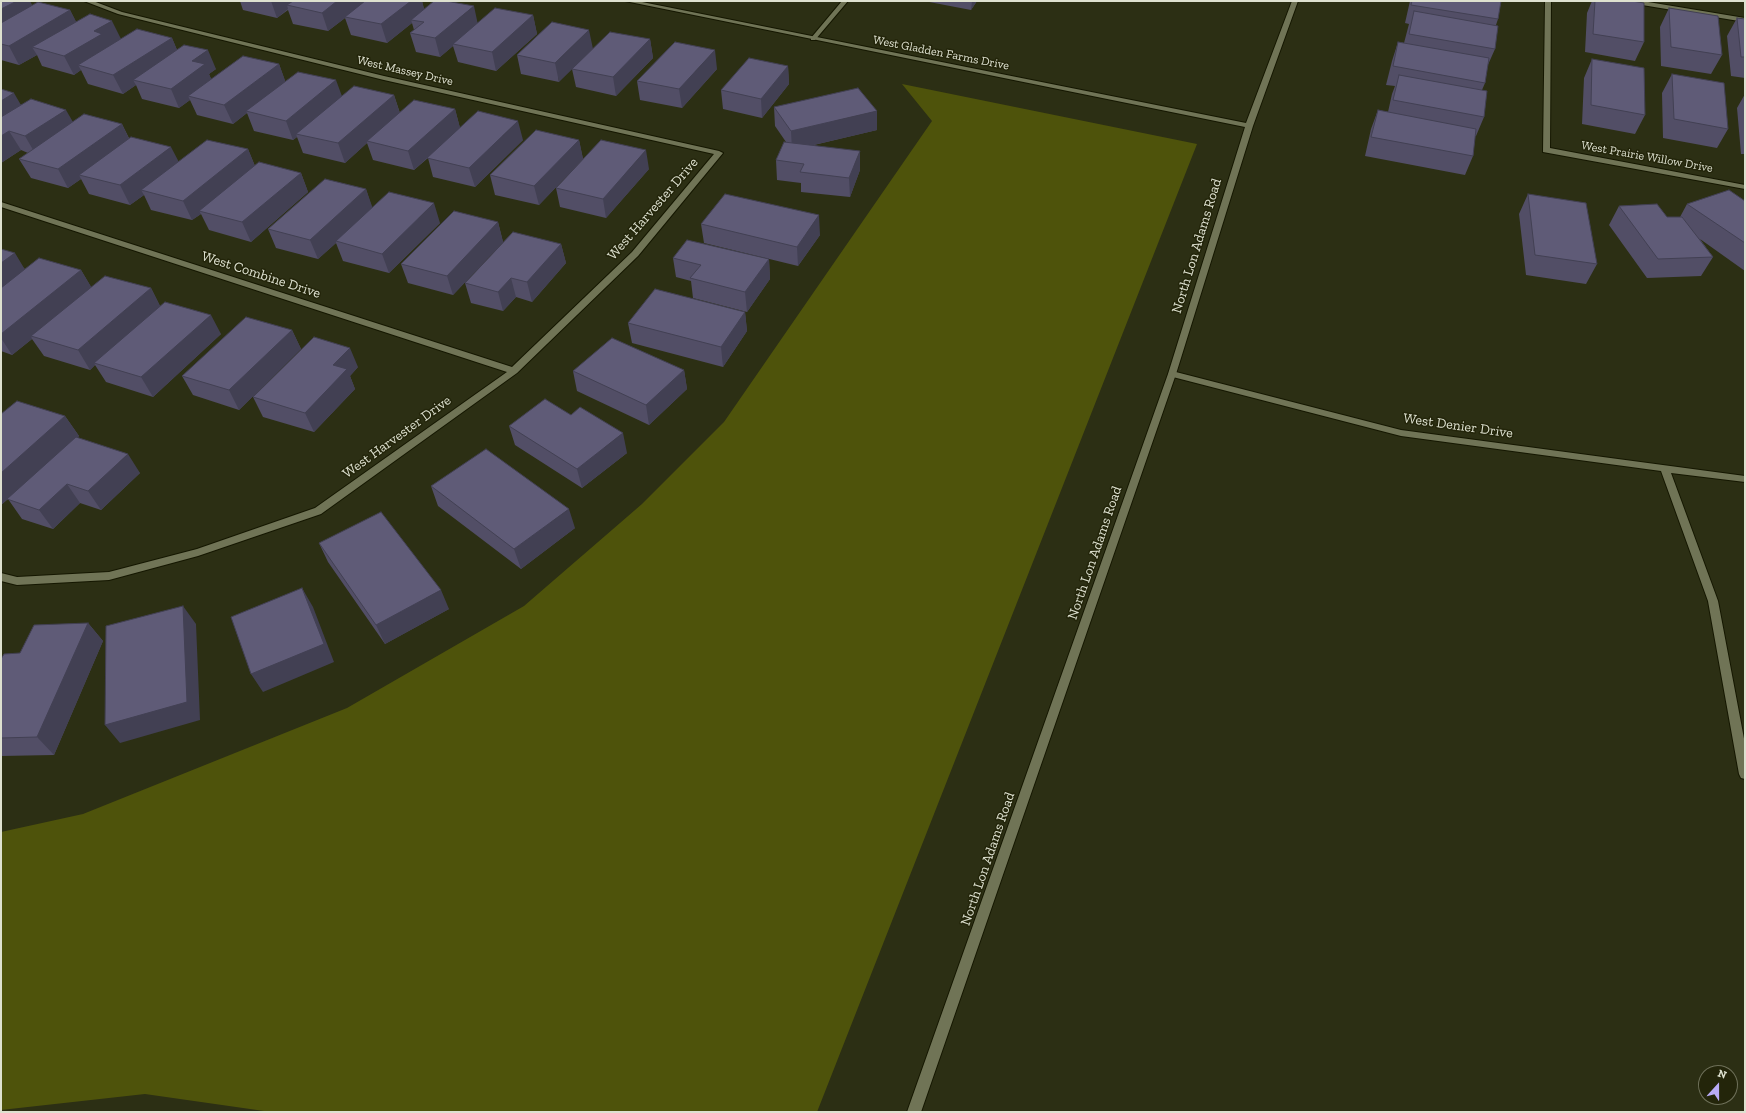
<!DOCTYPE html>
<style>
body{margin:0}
#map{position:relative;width:1746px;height:1113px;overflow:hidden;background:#2c2f14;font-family:"Zilla Slab",serif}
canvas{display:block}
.frame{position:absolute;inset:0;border:2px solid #dee1d0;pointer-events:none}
.north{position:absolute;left:1698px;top:1065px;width:40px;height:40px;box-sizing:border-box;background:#23250a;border:1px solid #6e7059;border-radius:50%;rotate:21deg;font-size:11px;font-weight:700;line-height:16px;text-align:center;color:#dee1d0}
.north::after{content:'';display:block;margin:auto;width:14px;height:18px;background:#b8abf7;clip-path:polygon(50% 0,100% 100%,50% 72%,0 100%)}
</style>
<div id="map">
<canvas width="1746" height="1113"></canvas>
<div class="frame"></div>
<div class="north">N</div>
</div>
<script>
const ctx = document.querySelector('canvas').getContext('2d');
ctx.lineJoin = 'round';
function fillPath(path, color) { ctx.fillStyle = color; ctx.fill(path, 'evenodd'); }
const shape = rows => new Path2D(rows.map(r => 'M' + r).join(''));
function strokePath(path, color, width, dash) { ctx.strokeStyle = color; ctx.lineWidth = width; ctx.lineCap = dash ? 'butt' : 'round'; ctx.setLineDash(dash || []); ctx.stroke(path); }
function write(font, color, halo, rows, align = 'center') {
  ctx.font = font + ' "Zilla Slab",serif'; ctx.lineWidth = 3; ctx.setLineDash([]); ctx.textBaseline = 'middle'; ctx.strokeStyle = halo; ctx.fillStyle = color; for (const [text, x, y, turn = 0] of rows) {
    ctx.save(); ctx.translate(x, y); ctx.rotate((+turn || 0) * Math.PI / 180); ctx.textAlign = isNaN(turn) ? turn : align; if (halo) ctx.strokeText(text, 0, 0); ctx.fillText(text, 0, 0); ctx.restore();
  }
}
const green = shape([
 [902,84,1197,144,817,1112,271,1112,145,1094,1,1110,1,832,83,814,347,708,524,606,642,504,724,422,932,121]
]);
const minor = shape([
 [84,1,93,1,122,12,384,76,719,151,723,153,638,256,517,373,321,514,198,556,109,580,17,585,1,581,1,573,17,577,109,572,197,549,315,508,507,372,1,207,1,202,512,367,632,252,714,154,384,80,118,14,84,1],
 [842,1,848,1,815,40,811,40,811,38,842,1],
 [1545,1,1551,1,1550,148,1745,185,1745,189,1543,152,1545,1],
 [1627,1,1642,1,1745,18,1745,22,1630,3,1627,1],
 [1172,371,1401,430,1745,476,1745,482,1671,473,1718,601,1745,744,1745,779,1741,778,1739,774,1708,601,1661,471,1401,436,1169,376,1168,374,1172,371]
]);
const tertiary = shape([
 [625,1,637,1,1246,123,1292,1,1298,1,1253,126,1176,374,921,1112,907,1112,1168,374,1245,127,625,1]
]);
const wall = shape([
 [1,1,70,10,76,22,121,39,172,38,177,50,216,69,209,74,211,79,279,64,285,81,342,96,394,95,400,113,455,109,460,128,523,140,475,187,433,177,428,158,414,170,373,160,367,143,345,163,303,153,297,137,293,140,254,131,247,113,233,124,197,115,190,100,179,108,142,99,136,85,123,94,88,84,81,70,74,75,42,66,37,55,19,65,1,60],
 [240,1,422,1,424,9,478,23,533,15,537,34,496,71,458,62,453,46,440,57,416,52,410,33,414,30,412,23,387,43,351,35,345,18,328,31,293,24,288,10,277,18,243,10],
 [924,1,977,1,971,10],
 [1410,1,1501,1,1498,19,1496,25,1495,49,1487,67,1485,83,1482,90,1484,117,1476,136,1475,136,1473,156,1465,175,1365,156,1371,129,1378,110,1388,112,1392,94,1395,86,1386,85,1392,61,1398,42,1404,43,1409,24,1405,23],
 [1592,1,1632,1,1644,42,1635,61,1585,52,1587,13],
 [1669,8,1722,55,1711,74,1661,66,1660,27],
 [1737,18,1745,19,1745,78,1731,76,1727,36],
 [552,22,559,82,521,74,517,55],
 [650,39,653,58,616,96,576,87,572,69],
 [1592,59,1645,115,1635,134,1582,124,1584,78],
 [788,66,789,84,762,118,723,109,721,90],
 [717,69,682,108,640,100,637,81],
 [1672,74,1728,129,1717,148,1663,138,1662,93],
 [1,89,21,105,73,122,122,124,129,138,178,162,248,149,255,166,301,173,308,192,251,242,209,230,201,214,192,220,151,210,144,195,130,205,89,194,81,179,68,188,31,178,19,159,28,153,21,150,1,163],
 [1745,94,1745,154,1741,154,1737,108],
 [774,107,877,130,814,145,860,170,850,197,801,192,801,183,777,180,776,160,786,142,775,126],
 [579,140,583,159,539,205,495,195,490,175],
 [649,169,606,218,560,207,556,188],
 [366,189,372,208,440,223,389,273,343,261,336,243,318,259,276,248,268,229],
 [1528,194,1597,264,1586,284,1526,275,1519,214],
 [1745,201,1745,271,1700,239,1713,257,1701,276,1647,278,1609,225,1619,206,1667,217,1680,217,1687,204],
 [498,222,503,242,453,295,408,283,401,264],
 [701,224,820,235,798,266,704,243],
 [561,244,566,263,532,302,516,297,503,311,471,303,465,283],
 [1,249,25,269,81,270,91,287,151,288,160,306,221,334,153,397,106,382,95,365,90,370,44,356,32,339,12,355,1,351],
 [673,258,769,259,770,279,747,312,693,298,691,281,676,277],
 [745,312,747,331,723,367,632,343,628,323],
 [292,330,301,349,239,410,193,395,182,376],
 [358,367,350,376,355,389,314,432,263,417,253,397],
 [684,370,687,389,649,425,577,391,573,371],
 [2,414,65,416,79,436,77,438,140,473,101,510,80,503,53,529,22,519,8,499,1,505],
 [509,426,627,453,582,488,515,445],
 [431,486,575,528,521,569,438,506],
 [319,543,449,609,385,644,328,562],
 [88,623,103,641,54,755,1,756,1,659,20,653]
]);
const shadedWall = shape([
 [17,1,30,1,37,14,1,33,1,9],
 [271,1,300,1,287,5,288,9,277,18],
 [337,1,368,1,345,17,345,18,328,31,322,13],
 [411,1,422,1,425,13,411,20,412,23,387,43,381,24],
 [972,1,977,1,971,10],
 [474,6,478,25,453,44,453,46,440,57,435,38],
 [70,10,80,29,32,47,37,55,19,65,9,46],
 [533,15,537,34,496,71,492,52],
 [112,21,121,39,78,65,81,70,74,75,64,56,94,31],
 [589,30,593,49,559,82,555,63],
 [172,38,180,57,133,80,136,85,123,94,113,75],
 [650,39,653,58,616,96,613,77],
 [208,50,216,69,209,74,213,83,188,96,190,100,179,108,171,89,192,61],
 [715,50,717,69,682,108,679,89],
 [279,64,286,83,246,111,247,113,233,124,224,105],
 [788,66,789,84,762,118,761,99],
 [336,80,343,99,296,134,297,137,293,140,286,121],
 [14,93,25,112,1,126,1,101],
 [394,95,400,114,367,141,367,143,345,163,338,143],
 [455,109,460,128,414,170,408,151],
 [66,110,77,129,36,155,25,136],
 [877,111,877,130,792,150,791,131],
 [518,121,523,140,475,187,469,168],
 [122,124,131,143,79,175,81,179,68,188,58,169],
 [9,131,21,150,1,163,1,136],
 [579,140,583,159,539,205,534,186],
 [171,147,181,166,141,190,144,195,130,205,120,185],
 [248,149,256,169,199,211,201,214,192,220,183,201],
 [646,150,649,169,606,218,603,199],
 [860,151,860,170,850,197,849,178],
 [301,173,308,192,251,242,242,222],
 [366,189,373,209,336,241,336,243,318,259,310,240],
 [434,203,440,223,389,273,382,254],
 [819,215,820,235,798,266,797,247],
 [498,222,503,242,453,295,447,276],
 [561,244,566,263,532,302,527,282],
 [15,253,27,273,1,292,1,263],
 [769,259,770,279,747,312,745,292],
 [81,270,93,290,31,336,32,339,12,355,1,338,1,334],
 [511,278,516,297,503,311,498,292],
 [151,288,161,308,94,363,95,365,90,370,78,350],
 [745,312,747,331,723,367,721,347],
 [211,315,221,334,153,397,141,377],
 [292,330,301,349,239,410,229,390],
 [350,348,358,367,350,376,355,389,314,432,305,413,333,365],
 [684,370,687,389,649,425,646,405],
 [65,416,79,436,1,505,1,473],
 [623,433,627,453,582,488,577,469],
 [128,454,140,473,101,510,88,491],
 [67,484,80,503,53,529,39,510],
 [569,509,575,528,521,569,514,549],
 [302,588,313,607,334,662,263,692,251,674],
 [441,590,449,609,385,644,376,625],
 [183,606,196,624,200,720,120,743,105,725],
 [88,623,103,641,54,755,37,737]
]);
const building = shape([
 [1,1,17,1,1,9,1,1],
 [293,1,337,1,322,13,287,5,293,1],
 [365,1,411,1,381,24,345,17,365,1],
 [434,1,446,1,474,6,435,38,410,33,424,22,411,20,434,1],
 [1412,1,1501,1,1498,19,1411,5,1412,1],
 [1595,1,1632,1,1644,3,1644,42,1593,34,1595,1],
 [38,2,70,10,9,46,1,44,1,23,38,2],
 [495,8,533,15,492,52,453,44,495,8],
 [1669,8,1718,16,1722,55,1671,47,1669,8],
 [1414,11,1498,26,1495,49,1409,34,1414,11],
 [90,14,112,21,94,31,102,34,64,56,32,47,90,14],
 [1737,18,1745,19,1745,57,1741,57,1737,18],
 [552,22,589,30,555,63,517,55,552,22],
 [137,29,172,38,113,75,78,65,137,29],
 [610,32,650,39,613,77,572,69,610,32],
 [675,42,715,50,679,89,637,81,675,42],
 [1398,42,1489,58,1485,83,1393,66,1398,42],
 [184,45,208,50,192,61,205,64,171,89,133,80,184,45],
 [243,56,279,64,224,105,188,96,243,56],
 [749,58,788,66,761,99,721,90,749,58],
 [1592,59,1644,68,1645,115,1591,105,1592,59],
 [298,72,336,80,286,121,246,111,298,72],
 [1672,74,1724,83,1728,129,1674,119,1672,74],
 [1399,75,1487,91,1484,117,1393,100,1399,75],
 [354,86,394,95,338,143,296,134,354,86],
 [858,88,877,111,791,131,774,107,858,88],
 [1,89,14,93,1,101,1,89],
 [31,99,66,110,25,136,9,131,1,136,1,117,31,99],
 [414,100,455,109,408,151,367,141,414,100],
 [1378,110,1476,129,1473,156,1371,137,1378,110],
 [478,111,518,121,469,168,427,158,478,111],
 [84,114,122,124,58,169,19,159,84,114],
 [536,130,579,140,534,186,490,175,536,130],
 [131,137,171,147,120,185,79,175,131,137],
 [207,140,248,149,183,201,141,190,207,140],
 [601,140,646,150,603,199,556,188,601,140],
 [784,142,860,151,849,178,800,172,804,164,776,160,784,142],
 [259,162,301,173,242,222,199,211,259,162],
 [325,179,366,189,310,240,268,229,325,179],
 [1729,190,1745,201,1745,243,1687,204,1729,190],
 [389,192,434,203,382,254,336,241,389,192],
 [725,194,819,215,797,247,701,224,725,194],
 [1528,194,1586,203,1597,264,1535,255,1528,194],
 [1657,204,1667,217,1682,217,1713,257,1658,259,1619,206,1657,204],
 [454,211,498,222,447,276,401,264,454,211],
 [513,232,561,244,527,282,511,278,498,292,465,283,513,232],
 [687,240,769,259,745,292,690,278,701,265,673,258,687,240],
 [1,249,15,253,1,263,1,249],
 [39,258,81,270,1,334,1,288,39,258],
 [105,276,151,288,78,350,31,336,105,276],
 [655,289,745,312,721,347,628,323,655,289],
 [165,302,211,315,141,377,94,363,165,302],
 [246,317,292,330,229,390,182,376,246,317],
 [314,337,350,348,333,365,347,369,305,413,253,397,314,337],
 [612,338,684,370,646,405,573,371,612,338],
 [545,399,571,415,580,407,623,433,577,469,509,426,545,399],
 [17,401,65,416,1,473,1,414,17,401],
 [76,437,128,454,88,491,67,484,39,510,7,499,76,437],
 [486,449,569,509,514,549,431,486,486,449],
 [381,512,441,590,376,625,319,543,381,512],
 [302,588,324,644,251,674,231,617,302,588],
 [183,606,187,702,105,725,106,626,183,606],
 [88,623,37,737,1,738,1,659,4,654,20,653,34,625,88,623]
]);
const farStreetnames = [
 ["West Gladden Farms Drive",941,53,11],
 ["West Massey Drive",405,71,13],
 ["West Prairie Willow Drive",1647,157,10]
];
const streetNames = [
 ["West Harvester Drive",653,209,-49],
 ["North Lon Adams Road",1197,246,-73],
 ["West Combine Drive",261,275,18],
 ["West Denier Drive",1458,426,8],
 ["West Harvester Drive",397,437,-36],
 ["North Lon Adams Road",1095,553,-71],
 ["North Lon Adams Road",988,859,-71]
];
fillPath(green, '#4e530b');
strokePath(minor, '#151700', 2);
strokePath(tertiary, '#151700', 2);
fillPath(minor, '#707456');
fillPath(tertiary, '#707456');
fillPath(wall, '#524e66');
fillPath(shadedWall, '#424053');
fillPath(building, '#5f5b77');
strokePath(building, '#424053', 1);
write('12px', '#dee1d0', '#23250a', farStreetnames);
write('14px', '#dee1d0', '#23250a', streetNames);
</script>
